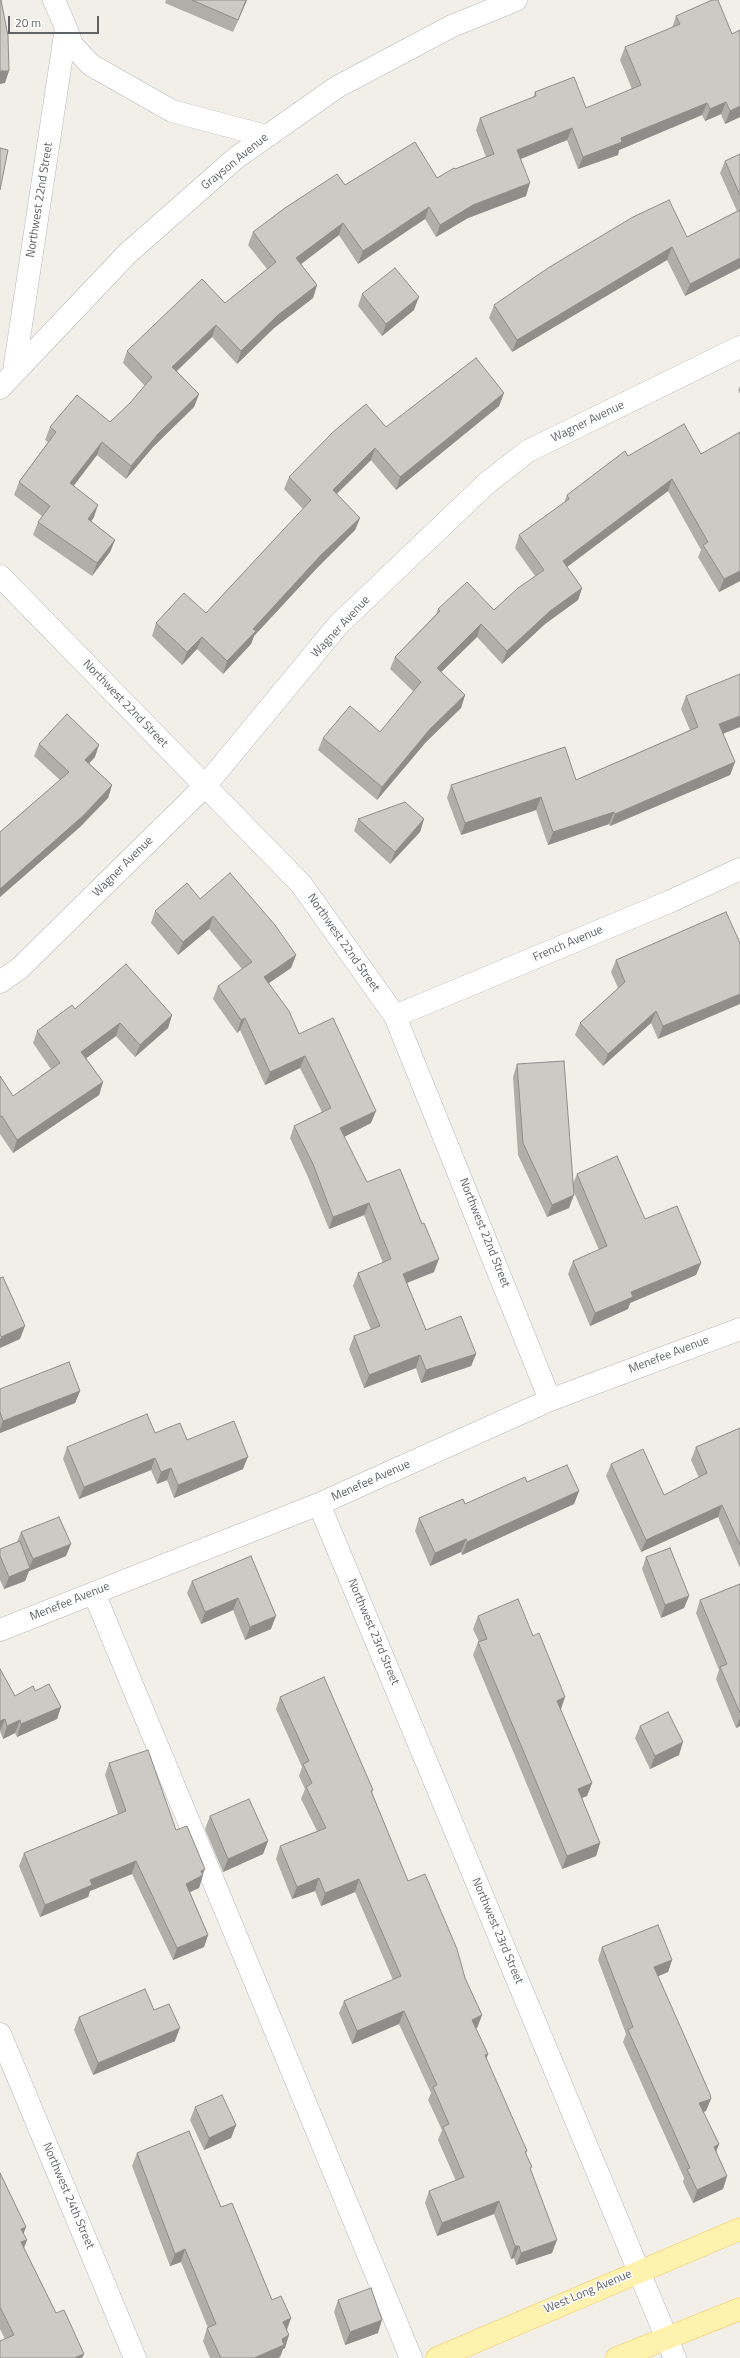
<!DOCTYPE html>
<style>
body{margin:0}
#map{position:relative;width:740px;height:2358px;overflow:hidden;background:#f1efe8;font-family:"Titillium Web",sans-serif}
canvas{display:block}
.scale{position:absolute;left:8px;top:16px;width:91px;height:18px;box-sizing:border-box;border:2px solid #5f6368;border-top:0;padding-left:5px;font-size:12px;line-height:14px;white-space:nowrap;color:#5f6368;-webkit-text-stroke:3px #fff;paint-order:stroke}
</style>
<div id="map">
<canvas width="740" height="2358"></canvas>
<div class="scale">20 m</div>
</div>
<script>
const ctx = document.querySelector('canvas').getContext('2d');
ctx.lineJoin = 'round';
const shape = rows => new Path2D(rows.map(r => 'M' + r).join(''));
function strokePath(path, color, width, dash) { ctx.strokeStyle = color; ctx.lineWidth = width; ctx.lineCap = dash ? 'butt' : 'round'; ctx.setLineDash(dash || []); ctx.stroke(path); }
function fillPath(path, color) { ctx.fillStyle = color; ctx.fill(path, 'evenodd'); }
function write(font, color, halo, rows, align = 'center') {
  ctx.font = font + ' "Titillium Web",sans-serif'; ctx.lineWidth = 3; ctx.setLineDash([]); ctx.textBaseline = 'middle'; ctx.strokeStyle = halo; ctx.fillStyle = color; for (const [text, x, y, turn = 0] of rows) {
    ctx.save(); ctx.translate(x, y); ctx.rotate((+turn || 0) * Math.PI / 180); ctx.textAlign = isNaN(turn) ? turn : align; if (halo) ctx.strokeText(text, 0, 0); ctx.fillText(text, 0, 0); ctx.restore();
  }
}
const minor = shape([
 [66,28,72,45,91,65,172,111,266,136],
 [14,371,66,28,54,0],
 [0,388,128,253,236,158,337,87,452,26,516,0],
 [0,576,301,884,395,1016,550,1400],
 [0,982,20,968,205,786,339,624,487,483,528,451,740,347],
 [395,1016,671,901,740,869],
 [319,1504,675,2358],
 [94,1593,411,2358],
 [0,1630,319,1504,550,1400,740,1329],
 [0,2034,135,2358]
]);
const major = shape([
 [437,2358,740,2229],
 [617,2358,740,2309]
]);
const wall = shape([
 [166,0,247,0,233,32,165,3],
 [676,16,732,34,740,30,740,117,725,124,721,114,705,121,702,115,619,150,618,155,578,169,567,140,521,159,526,196,468,218,436,237,425,219,358,264,339,235,301,264,317,285,313,298,274,328,237,364,212,337,177,371,199,394,194,407,153,447,126,479,97,455,73,486,94,517,91,522,115,540,110,552,92,576,33,535,38,522,42,516,14,495,19,482,48,442,45,440,50,427,110,422,130,403,145,386,123,363,127,351,225,303,267,269,248,245,253,232,345,185,437,178,455,169,486,157,476,130,480,118,533,98,535,92,586,108,632,89,620,60,625,47,672,28],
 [740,154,740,268,685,296,667,260,512,352,489,318,494,305,687,237,737,211,720,173,725,161],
 [362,294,414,310,382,336,358,306],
 [740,386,740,394,738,390],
 [504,393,499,406,396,490,371,460,337,494,360,518,355,530,317,568,254,636,251,644,223,674,197,649,182,665,152,636,156,623,206,613,303,509,284,489,289,477,386,427],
 [740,432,740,581,719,592,698,557,701,550,668,491,567,567,582,588,578,600,545,624,502,664,477,637,441,672,465,695,461,708,426,742,377,800,318,750,323,738,380,732,414,692,390,669,395,657,436,614,438,609,494,610,535,576,515,548,519,535,564,503,567,495,628,456,701,454],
 [686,696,723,734,735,762,730,775,610,826,609,824,548,845,536,810,461,835,447,798,451,785,576,780,690,730,681,709],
 [39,744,95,757,89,763,112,785,108,798,80,827,0,897,0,832,60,780,34,756],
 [358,819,424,819,420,832,390,864,354,831],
 [200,899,296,955,291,968,269,983,299,1034,371,1123,344,1137,367,1182,434,1272,407,1283,426,1330,476,1354,471,1366,421,1383,416,1368,364,1388,349,1349,354,1336,371,1330,353,1286,358,1273,383,1263,364,1215,329,1229,308,1177,290,1138,294,1126,322,1112,300,1068,265,1085,240,1030,237,1033,213,999,218,986,242,969,209,929,178,955,151,923,155,911],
 [726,912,658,1039,651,1023,603,1066,575,1035,580,1023,618,988,611,972,616,960],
 [75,1009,172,1015,168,1028,135,1057,116,1036,86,1058,103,1082,99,1095,13,1153,0,1134,0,1076,13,1096,51,1069,33,1043,37,1031],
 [517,1064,573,1184,577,1174,645,1219,701,1263,696,1275,630,1303,628,1309,590,1326,568,1274,573,1261,599,1250,573,1190,569,1208,547,1217,518,1155,513,1077],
 [0,1389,80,1391,75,1403,0,1433],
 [740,1428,740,1568,718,1517,641,1552,606,1476,611,1464,664,1495,699,1478,691,1460,696,1447],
 [155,1433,187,1440,243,1469,174,1498,167,1480,157,1484,151,1470,79,1499,63,1459,67,1447],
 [527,1482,579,1491,574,1504,462,1555,461,1552,430,1566,415,1531,419,1518,465,1504],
 [21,1532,66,1556,29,1571,25,1581,4,1589,0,1580,0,1549,17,1542],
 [251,1556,271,1629,245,1640,233,1610,201,1624,187,1593,192,1581],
 [646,1557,689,1596,684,1608,661,1618,642,1569],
 [740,1584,740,1726,736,1728,716,1679,719,1670,696,1613,700,1600],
 [478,1616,533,1636,565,1697,561,1710,592,1783,587,1796,582,1798,600,1843,596,1856,562,1869,473,1655,478,1642,479,1642,473,1629],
 [0,1669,15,1696,35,1691,61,1707,57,1719,17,1737,15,1733,3,1739,0,1731],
 [280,1697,373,1790,372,1793,408,1881,465,1978,482,2015,477,2028,476,2028,488,2054,486,2059,527,2151,526,2154,531,2170,552,2253,516,2265,514,2258,511,2259,494,2214,437,2236,425,2203,429,2191,456,2181,438,2140,442,2130,428,2100,431,2093,399,2024,352,2044,339,2013,344,2001,393,1980,355,1892,321,1906,315,1891,292,1899,276,1859,280,1846,317,1831,301,1799,305,1789,299,1776,302,1767,276,1709],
 [640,1726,679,1755,650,1769,635,1738],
 [109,1763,176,1830,203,1874,199,1888,190,1892,208,1935,204,1947,173,1960,132,1874,90,1891,88,1897,40,1917,19,1866,24,1853,118,1814,105,1775],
 [210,1816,268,1841,263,1854,223,1872,205,1829],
 [602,1947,672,1960,668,1972,658,1976,706,2111,703,2112,719,2144,716,2152,727,2176,723,2189,693,2203,683,2182,684,2178,623,2042,626,2034,598,1960],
 [154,2010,175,2041,93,2075,74,2030,79,2017],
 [195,2107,236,2125,231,2138,204,2150,190,2120],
 [137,2153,221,2207,272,2300,291,2318,287,2330,285,2348,283,2349,280,2357,278,2358,210,2358,203,2341,207,2328,208,2328,181,2262,170,2266,132,2166],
 [0,2173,26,2227,23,2234,27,2240,24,2248,56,2313,84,2354,82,2358,0,2358,5,2339,0,2329],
 [338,2300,378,2333,345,2345,334,2312]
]);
const shadedWall = shape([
 [246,0,247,0,233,32,238,20],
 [0,71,9,71,5,83,0,84],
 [726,102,721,114,705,121,710,109],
 [707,103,702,115,619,150,618,155,578,169,583,157,621,138],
 [740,106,740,117,725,124,730,111],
 [572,128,567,140,513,162,517,150],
 [530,183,526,196,468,218,436,237,440,225,473,205],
 [429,207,425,219,358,264,363,251],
 [343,223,339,235,292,271,296,258],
 [672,247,667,260,512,352,517,340],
 [740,258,740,268,685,296,690,284],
 [317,285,313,298,274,328,237,364,241,351,278,315],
 [419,297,414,310,382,336,386,324],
 [216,325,212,337,168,379,172,367],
 [504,393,499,406,396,490,400,477],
 [199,394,194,407,153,447,126,479,131,466,158,434],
 [102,442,97,455,66,496,70,483],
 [375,448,371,460,328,502,333,490],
 [672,479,668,491,559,573,563,561],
 [98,505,94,517,83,532,88,519],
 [360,518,355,530,317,568,254,636,251,644,223,674,227,661,253,629,321,555],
 [115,540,110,552,92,576,97,563],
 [740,571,740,581,719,592,724,579],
 [582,588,578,600,545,624,502,664,507,651,550,611],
 [481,624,477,637,433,680,437,668],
 [202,637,197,649,182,665,187,652],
 [465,695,461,708,426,742,377,800,382,787,430,729],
 [740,716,740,727,715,737,719,724],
 [99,745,95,757,81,772,85,760],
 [735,762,730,775,610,826,615,814],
 [112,785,108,798,80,827,0,897,0,889],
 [541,797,536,810,461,835,465,823],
 [614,812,609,824,548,845,553,832],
 [424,819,420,832,390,864,395,852],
 [213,916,209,929,178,955,183,942],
 [296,955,291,968,260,989,264,977],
 [740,994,740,1004,658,1039,663,1026],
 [656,1011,651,1023,603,1066,608,1054],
 [172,1015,168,1028,135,1057,140,1045],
 [245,1018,240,1030,237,1033,241,1020],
 [120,1023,116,1036,77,1065,81,1052],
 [305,1056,300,1068,265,1085,270,1072],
 [103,1082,99,1095,13,1153,17,1140],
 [376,1111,371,1123,336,1141,340,1128],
 [574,1195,569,1208,547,1217,552,1205],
 [369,1203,364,1215,329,1229,333,1217],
 [439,1259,434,1272,399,1286,403,1274],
 [701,1263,696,1275,630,1303,628,1309,590,1326,595,1313,631,1292],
 [25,1326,20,1339,0,1348,0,1339,1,1337],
 [476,1354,471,1366,421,1383,426,1370],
 [420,1355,416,1368,364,1388,369,1375],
 [80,1391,75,1403,0,1433,0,1429,3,1421],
 [248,1457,243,1469,174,1498,178,1485],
 [155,1458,151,1470,79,1499,84,1487],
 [171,1468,167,1480,157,1484,161,1472],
 [579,1491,574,1504,462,1555,467,1542],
 [722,1505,718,1517,641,1552,646,1540],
 [466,1539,461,1552,430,1566,435,1553],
 [71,1544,66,1556,29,1571,25,1581,4,1589,9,1577,29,1568,33,1559],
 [689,1596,684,1608,661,1618,665,1605],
 [238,1598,233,1610,201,1624,205,1612],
 [276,1616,271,1629,245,1640,250,1627],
 [565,1697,560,1710,557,1701],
 [61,1707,57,1719,17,1737,21,1724],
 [740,1718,740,1726,736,1728],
 [5,1719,0,1731,0,1721],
 [20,1720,15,1733,3,1739,7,1726],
 [683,1742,679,1755,650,1769,655,1756],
 [592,1783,587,1796,574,1801,578,1789],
 [268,1841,263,1854,223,1872,228,1859],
 [600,1843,596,1856,562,1869,567,1856],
 [136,1861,132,1874,90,1891,88,1897,40,1917,45,1905,90,1880],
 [205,1869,202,1876,203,1875,199,1888,181,1896,186,1884,201,1871],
 [319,1878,315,1891,292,1899,297,1887],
 [359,1879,355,1892,321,1906,325,1893],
 [208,1935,204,1947,173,1960,177,1948],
 [672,1960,668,1972,649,1980,654,1967],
 [404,2011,399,2024,352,2044,357,2031],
 [482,2015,477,2028,468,2032,472,2020],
 [180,2028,175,2041,93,2075,98,2063],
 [488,2054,484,2066,485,2055],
 [711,2099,706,2111,694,2116,699,2103],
 [236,2125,231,2138,204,2150,209,2138],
 [719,2144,714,2157,714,2147],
 [727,2176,723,2189,693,2203,697,2190],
 [499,2201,494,2214,437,2236,442,2223],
 [26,2227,21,2240,21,2229],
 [27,2240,22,2252,21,2242],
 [557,2240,552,2253,516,2265,521,2253],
 [515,2246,519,2246,514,2258,511,2259],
 [185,2249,181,2262,170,2266,175,2254],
 [291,2318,286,2331,283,2322],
 [382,2320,378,2333,345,2345,350,2332],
 [289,2335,285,2348,283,2349,280,2357,278,2358,254,2358,282,2339],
 [84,2354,82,2358,74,2358]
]);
const building = shape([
 [0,0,1,0,8,36,9,71,0,71,0,0],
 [192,0,246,0,238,20,192,0],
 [712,0,718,0,732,34,740,30,740,106,730,111,726,102,710,109,707,103,621,138,622,142,583,157,572,128,517,150,530,183,473,205,440,225,429,207,363,251,343,223,296,258,317,285,278,315,241,351,216,325,172,367,199,394,158,434,131,466,102,442,70,483,98,505,88,519,115,540,97,563,38,522,50,506,19,482,56,432,50,427,77,395,110,422,130,403,152,377,127,351,202,279,225,303,276,262,253,232,285,208,337,174,345,185,415,142,437,178,454,168,455,169,494,154,480,118,536,96,535,92,574,77,586,108,641,85,625,47,680,24,676,16,712,0],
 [0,148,8,150,0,190,0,148],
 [740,154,740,195,725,161,740,154],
 [669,200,687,237,740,210,740,258,690,284,672,247,517,340,494,305,548,268,633,217,669,200],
 [395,268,419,297,386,324,362,294,395,268],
 [476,358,504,393,400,477,375,448,333,490,360,518,321,555,253,629,256,631,227,661,202,637,187,652,156,623,184,593,206,613,311,500,289,477,333,432,366,404,386,427,476,358],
 [684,424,701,454,740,432,740,571,724,579,703,545,708,542,672,479,563,561,582,588,550,611,507,651,481,624,437,668,465,695,430,729,382,787,323,738,350,706,380,732,421,682,395,657,440,611,438,609,467,582,494,610,518,588,544,570,519,535,569,499,567,495,625,451,628,456,684,424],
 [740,674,740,716,719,724,735,762,615,814,614,812,553,832,541,797,465,823,451,785,565,747,576,780,698,727,686,696,740,674],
 [67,714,99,745,85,760,112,785,84,815,0,889,0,832,69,772,39,744,67,714],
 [405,802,424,819,395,852,358,819,405,802],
 [230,873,275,925,296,955,264,977,289,1011,299,1034,333,1018,376,1111,340,1128,367,1182,400,1169,422,1224,424,1223,439,1259,403,1274,426,1330,461,1316,476,1354,426,1370,420,1355,369,1375,354,1336,380,1326,358,1273,391,1259,369,1203,333,1217,313,1164,294,1126,331,1108,305,1056,270,1072,245,1018,241,1020,218,986,252,962,213,916,183,942,155,911,187,883,200,899,230,873],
 [726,912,740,943,740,994,663,1026,656,1011,608,1054,580,1023,625,982,616,960,726,912],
 [126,964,172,1015,140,1045,120,1023,81,1052,103,1082,17,1140,2,1116,0,1117,0,1076,13,1096,60,1063,37,1031,72,1005,75,1009,126,964],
 [564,1061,574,1195,552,1205,523,1143,517,1064,564,1061],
 [617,1156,645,1219,677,1206,701,1263,631,1292,633,1297,595,1313,573,1261,607,1246,577,1174,617,1156],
 [3,1277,25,1326,1,1337,0,1334,0,1278,3,1277],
 [69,1362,80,1391,3,1421,0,1412,0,1389,69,1362],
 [147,1414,155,1433,180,1423,187,1440,234,1421,248,1457,178,1485,171,1468,161,1472,155,1458,84,1487,67,1447,147,1414],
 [740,1428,740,1545,722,1505,646,1540,611,1464,643,1449,664,1495,707,1473,696,1447,740,1428],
 [567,1465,579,1491,467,1542,466,1539,435,1553,419,1518,463,1499,465,1504,525,1477,527,1482,567,1465],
 [59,1517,71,1544,33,1559,21,1532,59,1517],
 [20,1541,30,1568,9,1577,0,1556,0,1549,20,1541],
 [670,1548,689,1596,665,1605,646,1557,670,1548],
 [251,1556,276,1616,250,1627,238,1598,205,1612,192,1581,251,1556],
 [740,1584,740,1713,720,1667,727,1664,700,1600,740,1584],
 [518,1599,533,1636,539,1633,565,1697,557,1701,592,1783,578,1789,600,1843,567,1856,478,1642,487,1639,478,1616,518,1599],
 [0,1669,15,1696,33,1686,35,1691,49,1684,61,1707,21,1724,20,1720,7,1726,5,1719,0,1721,0,1669],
 [324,1677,373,1790,371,1791,408,1881,425,1874,457,1949,465,1978,482,2015,472,2020,488,2054,485,2055,527,2151,525,2152,532,2167,530,2168,557,2240,521,2253,519,2246,515,2246,499,2201,442,2223,429,2191,464,2177,443,2127,449,2124,433,2087,437,2085,404,2011,357,2031,344,2001,401,1976,359,1879,325,1893,319,1878,297,1887,280,1846,326,1828,306,1787,312,1783,303,1764,309,1761,280,1697,324,1677],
 [668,1712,683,1742,655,1756,640,1726,668,1712],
 [148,1750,176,1830,187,1826,205,1869,201,1871,203,1875,186,1884,208,1935,177,1948,136,1861,90,1880,92,1885,45,1905,24,1853,126,1811,109,1763,148,1750],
 [249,1799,268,1841,228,1859,210,1816,249,1799],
 [658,1925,672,1960,654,1967,710,2094,711,2099,699,2103,719,2144,714,2147,727,2176,697,2190,687,2169,690,2168,628,2030,633,2027,602,1947,658,1925],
 [145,1989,154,2010,169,2004,180,2028,98,2063,79,2017,145,1989],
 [222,2095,236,2125,209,2138,195,2107,222,2095],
 [189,2131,221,2207,232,2203,272,2300,281,2296,291,2318,283,2322,289,2335,282,2339,284,2345,254,2358,221,2358,207,2328,216,2324,185,2249,175,2254,137,2153,189,2131],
 [0,2173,26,2227,21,2229,27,2240,21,2242,56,2313,64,2310,84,2354,74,2358,0,2358,0,2341,14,2335,0,2307,0,2173],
 [371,2288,382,2320,350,2332,338,2300,371,2288]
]);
const streetNames = [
 ["Grayson Avenue",235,162,-39],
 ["Northwest 22nd Street",40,200,-81],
 ["Wagner Avenue",588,422,-26],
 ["Wagner Avenue",341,627,-47],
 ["Northwest 22nd Street",125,704,46],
 ["Wagner Avenue",123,867,-45],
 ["Northwest 22nd Street",343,943,55],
 ["French Avenue",568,944,-23],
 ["Northwest 22nd Street",484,1233,68],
 ["Menefee Avenue",669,1355,-21],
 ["Menefee Avenue",371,1481,-24],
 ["Menefee Avenue",70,1602,-22],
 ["Northwest 23rd Street",373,1632,67],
 ["Northwest 23rd Street",497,1931,67],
 ["Northwest 24th Street",68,2196,67],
 ["West Long Avenue",588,2292,-23]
];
strokePath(minor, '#b5b8bc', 23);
strokePath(major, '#f2c960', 23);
strokePath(minor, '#fff', 22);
strokePath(major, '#fff2af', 22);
fillPath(wall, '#afaea9');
fillPath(shadedWall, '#8f8d8a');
fillPath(building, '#cccac5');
strokePath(building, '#8f8d8a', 1);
write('12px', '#5f6368', '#fff', streetNames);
</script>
